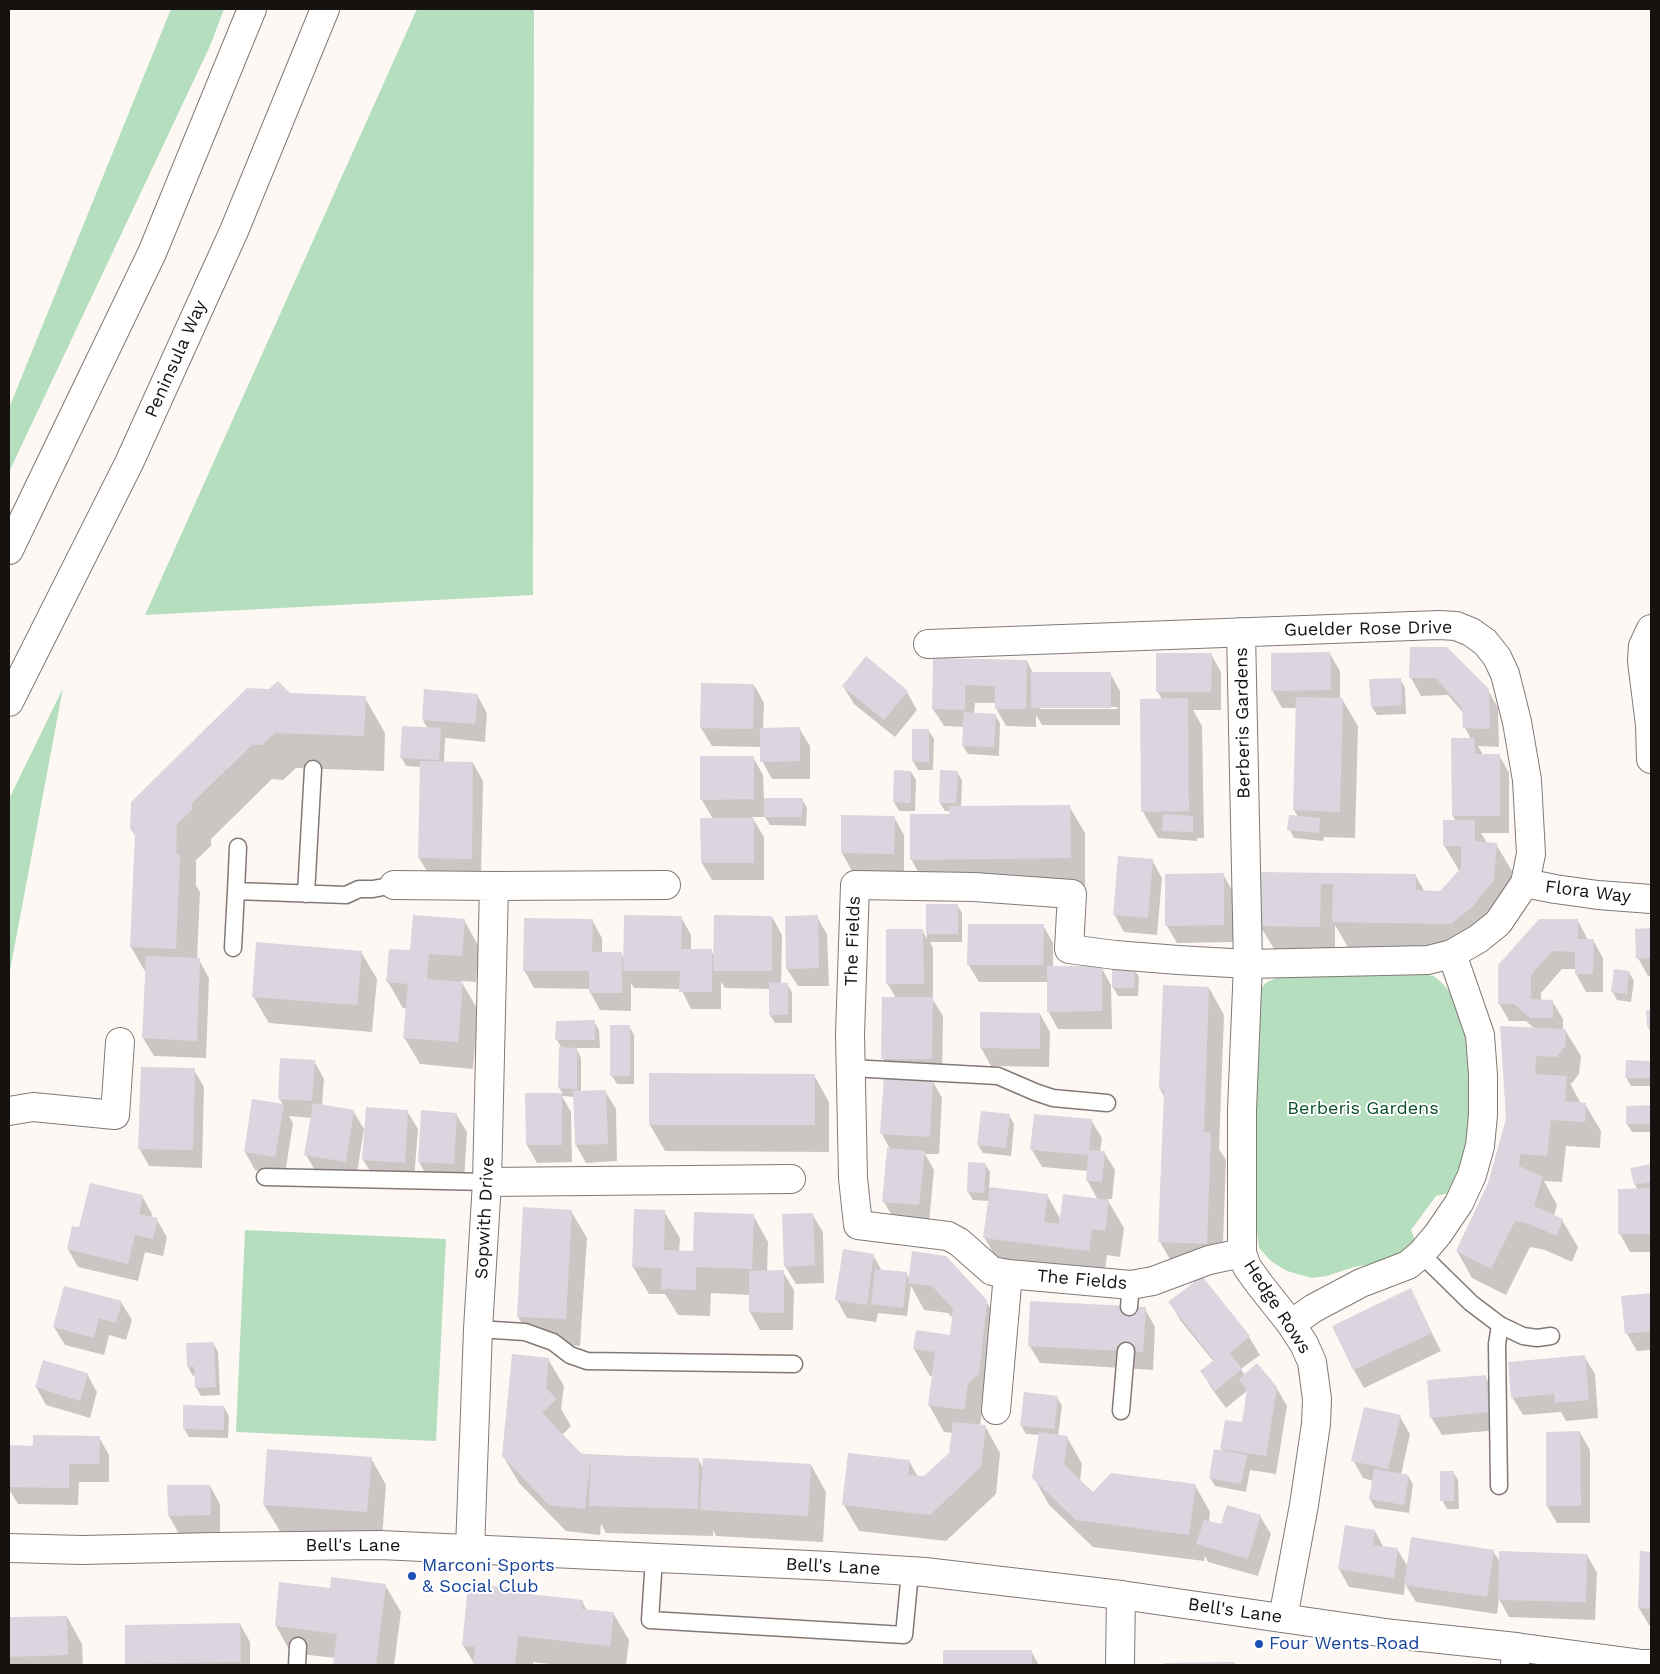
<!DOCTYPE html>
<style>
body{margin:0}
#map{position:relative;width:1660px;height:1674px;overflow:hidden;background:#fef8f5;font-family:"Work Sans",sans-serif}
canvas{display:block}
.frame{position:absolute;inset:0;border:10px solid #151210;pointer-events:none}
</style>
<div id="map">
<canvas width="1660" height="1674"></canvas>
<div class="frame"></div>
</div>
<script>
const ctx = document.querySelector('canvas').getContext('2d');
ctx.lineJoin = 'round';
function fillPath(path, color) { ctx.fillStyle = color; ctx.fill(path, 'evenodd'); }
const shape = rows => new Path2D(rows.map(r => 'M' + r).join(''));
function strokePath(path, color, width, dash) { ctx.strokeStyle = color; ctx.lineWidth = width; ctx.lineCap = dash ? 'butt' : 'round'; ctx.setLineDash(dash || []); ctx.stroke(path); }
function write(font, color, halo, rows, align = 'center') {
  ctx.font = font + ' "Work Sans",sans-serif'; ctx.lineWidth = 4; ctx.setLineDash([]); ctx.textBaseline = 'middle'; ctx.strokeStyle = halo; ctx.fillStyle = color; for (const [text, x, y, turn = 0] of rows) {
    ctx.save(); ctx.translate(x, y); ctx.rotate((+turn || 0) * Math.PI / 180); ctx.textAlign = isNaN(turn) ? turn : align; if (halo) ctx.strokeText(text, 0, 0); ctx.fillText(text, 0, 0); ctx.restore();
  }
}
const green = shape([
 [171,9,224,9,210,46,9,472,9,408],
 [417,9,534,9,533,595,145,615],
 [63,688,9,976,9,799],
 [1328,974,1422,974,1434,976,1444,985,1453,996,1472,1053,1471,1132,1459,1173,1449,1193,1436,1196,1411,1230,1415,1240,1413,1247,1383,1262,1354,1267,1327,1276,1312,1278,1287,1271,1271,1261,1259,1248,1254,1208,1253,1156,1260,989,1267,982,1284,975],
 [245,1230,446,1239,436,1441,236,1432]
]);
const shadow = shape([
 [1411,648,1488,690,1498,708,1499,747,1478,746,1483,755,1499,755,1509,773,1509,833,1481,833,1487,843,1496,844,1512,871,1509,907,1467,950,1349,949,1335,925,1335,953,1276,952,1260,926,1261,873,1415,875,1425,892,1441,893,1460,872,1444,845,1456,822,1453,816,1471,739,1465,728,1464,714,1448,695,1421,696,1411,678],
 [1211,654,1221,672,1221,710,1193,710,1202,726,1204,838,1197,838,1197,841,1158,838,1143,812,1162,699,1157,691],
 [1330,654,1340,671,1340,699,1342,699,1358,726,1355,838,1324,837,1323,841,1294,838,1289,829,1298,817,1294,810,1297,708,1282,708,1272,690],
 [934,659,1027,661,1033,673,1110,673,1120,691,1120,725,1042,725,1036,715,1036,727,1006,726,996,708,996,703,975,703,974,714,995,715,1000,723,999,756,968,754,963,746,964,727,944,726,933,709],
 [1040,707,1117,707,1117,709,1040,709],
 [1400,679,1405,688,1406,714,1377,715,1372,707],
 [754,685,764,703,763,729,799,728,810,746,810,779,772,779,762,761,762,747,712,746,701,728],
 [843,686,907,692,917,710,895,737,854,704],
 [290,695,365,698,385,733,384,771,296,768,283,780,272,779,211,839,211,846,196,860,196,885,200,892,197,960,199,960,209,978,206,1058,154,1056,143,1038,146,973,131,947,136,837,131,829],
 [477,695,487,713,485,742,445,738,444,763,473,763,483,781,481,877,430,876,419,858,421,767,406,766,401,757,428,729,423,720],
 [929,731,934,739,933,770,918,770,913,761],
 [753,757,763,775,764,799,802,799,807,808,806,826,770,825,765,817,752,817,764,837,764,880,712,880,702,863,713,819,702,800],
 [895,771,911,772,916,780,915,811,899,811,894,802],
 [957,772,962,780,961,807,1069,806,1085,833,1085,885,926,886,911,859,950,815,950,811,945,811,940,803],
 [842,817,894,817,904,835,904,871,852,871,842,853],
 [1152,860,1162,878,1157,935,1124,932,1114,914],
 [1223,874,1233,892,1234,942,1177,943,1167,926],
 [927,905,957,905,962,913,962,942,930,942,933,948,933,1000,943,1016,942,1077,932,1080,942,1098,939,1154,925,1154,934,1170,929,1223,894,1219,884,1202,890,1149,882,1134,885,1077,894,1078,883,1058,896,998,887,983,923,931,927,939],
 [681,917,691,935,691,950,711,951,715,957,772,917,782,935,781,984,787,984,792,992,792,1023,775,1023,770,1015,770,989,725,988,721,982,721,1009,691,1009,681,989,634,988,631,983,631,1011,600,1010,590,992,590,989,534,988,524,970,592,920,602,938,602,953,621,953,624,959],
 [817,917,827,934,829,986,798,986,787,969],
 [464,920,479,947,476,982,461,981,478,1010,473,1069,420,1064,404,1037,407,1009,403,1008,388,982,412,952],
 [1578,921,1588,940,1593,940,1603,958,1603,992,1586,992,1576,974,1576,969,1562,969,1541,993,1541,1001,1552,1001,1563,1019,1563,1030,1565,1030,1581,1056,1579,1074,1572,1083,1570,1083,1581,1104,1585,1104,1601,1131,1600,1148,1566,1146,1562,1182,1544,1181,1557,1205,1554,1216,1562,1220,1578,1247,1572,1262,1545,1250,1530,1247,1506,1295,1472,1278,1457,1251,1489,1183,1534,1028,1526,1021,1509,1021,1499,1003],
 [1043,925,1053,943,1053,968,1101,967,1111,985,1112,1029,1058,1029,1048,1011,1048,982,979,982,968,964],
 [1637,930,1651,930,1651,976,1648,976,1638,958],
 [361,952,377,979,372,1032,269,1023,253,996],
 [1134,969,1139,977,1138,996,1118,996,1113,987],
 [1629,972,1634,981,1631,1002,1617,1000,1612,991],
 [1209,988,1224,1015,1219,1149,1226,1160,1222,1270,1175,1268,1160,1242,1165,1098,1160,1089],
 [1651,1011,1651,1033,1648,1027,1647,1012],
 [1040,1014,1050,1032,1049,1067,991,1066,981,1048],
 [594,1022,599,1030,600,1048,576,1048,581,1058,581,1092,605,1091,616,1109,617,1161,586,1163,576,1145,575,1097,562,1096,571,1112,572,1162,537,1163,527,1145,527,1094,563,1094,559,1088,562,1049,557,1040],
 [629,1026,634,1035,634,1084,617,1084,612,1076],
 [314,1061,324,1079,322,1106,353,1111,364,1129,356,1179,316,1172,306,1155,312,1118,289,1116,293,1123,285,1174,255,1170,245,1152,283,1105,279,1098],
 [1627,1062,1651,1062,1651,1086,1631,1086,1626,1077],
 [194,1070,204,1087,202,1168,149,1166,139,1148],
 [814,1075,829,1102,829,1152,665,1151,650,1125],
 [1651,1106,1651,1132,1632,1132,1627,1124,1627,1107],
 [407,1111,418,1129,414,1180,374,1177,363,1160],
 [456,1114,467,1132,464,1181,429,1180,419,1162],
 [1009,1115,1014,1124,1011,1156,983,1153,978,1145],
 [1091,1120,1102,1138,1100,1152,1104,1152,1115,1170,1112,1199,1107,1199,1124,1228,1120,1257,1107,1255,1104,1278,1000,1264,984,1237,989,1201,973,1200,968,1192,985,1164,990,1172,989,1188,1047,1195,1061,1220,1098,1200,1087,1180,1088,1171,1042,1167,1032,1150],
 [1651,1165,1651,1252,1630,1252,1620,1234,1619,1190,1638,1190,1635,1185,1632,1169],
 [142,1196,152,1214,151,1218,157,1220,167,1237,163,1256,145,1252,138,1281,78,1267,68,1249,80,1229],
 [635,1210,664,1211,680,1238,679,1252,694,1252,753,1215,768,1242,767,1272,783,1272,794,1290,793,1330,760,1330,750,1312,750,1295,711,1293,710,1316,678,1315,665,1294,649,1294,633,1267],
 [571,1211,587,1238,580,1346,534,1343,518,1317],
 [812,1214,823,1232,824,1283,796,1284,785,1266],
 [873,1255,882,1271,906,1274,910,1279,986,1301,1002,1328,993,1401,982,1411,980,1426,985,1426,1000,1453,996,1494,946,1541,859,1531,844,1505,909,1461,918,1477,924,1478,951,1453,953,1433,944,1432,929,1405,933,1376,930,1376,914,1349,951,1336,953,1318,948,1313,924,1310,911,1286,907,1316,878,1313,876,1322,847,1318,837,1300],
 [1202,1277,1249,1337,1260,1355,1241,1369,1245,1376,1276,1387,1287,1406,1276,1474,1250,1470,1246,1492,1215,1486,1210,1478,1223,1452,1221,1449,1226,1421,1243,1424,1248,1390,1226,1408,1212,1389,1202,1372,1214,1362,1180,1320,1170,1302],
 [1410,1290,1441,1351,1364,1388,1354,1370,1333,1326],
 [1651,1294,1651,1350,1637,1351,1627,1334,1623,1297],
 [121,1302,132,1320,126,1340,109,1335,104,1355,65,1345,54,1327],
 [1145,1309,1155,1327,1153,1370,1040,1363,1029,1345],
 [213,1343,218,1352,220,1395,201,1396,196,1387,196,1375,193,1376,188,1367,187,1344],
 [1584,1356,1595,1374,1598,1418,1566,1421,1561,1412,1523,1415,1512,1397],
 [548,1359,564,1386,561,1409,571,1426,562,1435,580,1454,698,1459,703,1468,811,1465,826,1492,823,1542,716,1536,713,1530,713,1536,606,1533,601,1524,600,1535,566,1531,519,1483,503,1456],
 [87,1374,97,1392,90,1418,46,1405,36,1387],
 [1485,1376,1495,1394,1499,1430,1442,1435,1431,1417],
 [1057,1397,1062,1406,1058,1436,1067,1437,1082,1464,1080,1481,1093,1494,1195,1485,1210,1512,1209,1522,1222,1526,1260,1516,1271,1534,1258,1576,1208,1562,1205,1556,1204,1561,1093,1547,1049,1505,1034,1478,1039,1435,1026,1434,1021,1425],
 [224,1407,229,1416,228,1438,189,1437,184,1429],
 [1400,1417,1410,1434,1401,1475,1408,1476,1413,1484,1409,1513,1375,1508,1370,1499,1373,1481,1363,1478,1353,1460],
 [1580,1433,1590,1450,1590,1523,1557,1523,1547,1506],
 [99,1437,109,1455,109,1482,79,1482,78,1505,18,1504,9,1489,9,1446,34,1447],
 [371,1458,386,1485,382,1539,280,1531,264,1505],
 [1453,1472,1458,1480,1459,1509,1447,1509,1442,1500],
 [210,1486,220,1504,220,1533,179,1534,169,1516],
 [1375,1531,1384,1548,1397,1549,1408,1567,1493,1551,1500,1562,1587,1555,1597,1573,1595,1620,1509,1617,1499,1599,1497,1614,1416,1602,1405,1584,1404,1595,1349,1587,1339,1569],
 [1641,1552,1651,1553,1651,1626,1649,1625,1639,1608],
 [385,1585,401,1612,394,1665,335,1665,335,1658,291,1653,276,1626,331,1589],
 [529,1591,532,1596,582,1601,587,1611,613,1613,629,1640,626,1665,559,1665,533,1662,533,1665,475,1665,463,1645],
 [67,1617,82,1644,83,1665,9,1665,9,1619],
 [240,1624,250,1642,250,1665,127,1665,126,1663],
 [1031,1651,1039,1665,944,1665,944,1652],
 [1234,1663,1235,1665,1166,1665,1166,1664]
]);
const building = shape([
 [1410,647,1447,647,1489,689,1490,729,1463,728,1462,708,1436,678,1409,678],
 [1330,652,1331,690,1271,691,1271,653],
 [1156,653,1212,653,1211,692,1156,692],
 [866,656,908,691,884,720,842,686],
 [933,658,1027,660,1026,709,995,709,995,686,965,685,965,710,932,709],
 [1031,672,1111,672,1111,708,1031,708],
 [1401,678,1402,705,1371,707,1369,679],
 [278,681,290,693,366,696,364,736,275,733,262,745,252,745,192,803,192,810,177,824,176,852,180,856,176,949,130,947,135,834,130,829,131,802,247,688,269,689],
 [701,683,754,684,753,729,700,728],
 [424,689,478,694,475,724,422,720],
 [1296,697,1343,698,1340,812,1293,810],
 [1188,698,1189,811,1141,812,1140,699],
 [964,712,996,714,994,747,962,746],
 [402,726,441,728,439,760,400,758],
 [800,727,800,761,760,762,760,728],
 [912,729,929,729,929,762,912,761],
 [1451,738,1474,738,1475,754,1500,754,1500,816,1452,816],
 [700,756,754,756,754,799,700,800],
 [420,761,473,762,472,859,418,858],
 [894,770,911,771,911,803,893,802],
 [940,770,958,771,956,803,939,803],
 [764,798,803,798,802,817,764,817],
 [1070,805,1071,858,910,860,910,814,949,814,949,806],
 [1163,814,1193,816,1193,832,1162,831],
 [841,815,895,816,894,854,841,853],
 [1289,815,1320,818,1319,833,1287,830],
 [700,818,754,818,754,863,701,863],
 [1443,820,1475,820,1475,841,1497,843,1494,880,1473,906,1451,924,1332,922,1333,884,1321,884,1320,927,1259,926,1260,872,1416,874,1416,890,1440,891,1461,868,1461,846,1443,846],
 [1118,856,1153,859,1148,918,1113,915],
 [1224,873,1224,925,1165,926,1165,874],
 [926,904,958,904,958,934,926,934],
 [413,915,465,919,462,956,429,954,427,979,463,982,458,1042,403,1038,408,984,386,982,389,949,410,950],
 [624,915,682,916,681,949,712,949,712,992,679,992,680,971,623,971],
 [714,915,772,916,772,971,713,971],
 [818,915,819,968,786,969,785,916],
 [524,918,593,919,592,952,622,952,622,993,589,993,589,971,523,971],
 [1539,919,1578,919,1578,939,1594,939,1593,974,1575,974,1575,952,1552,951,1531,975,1531,999,1553,1000,1553,1018,1530,1018,1514,1004,1498,1004,1498,965],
 [968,924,1044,924,1043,965,967,965],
 [1651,928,1651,958,1636,959,1635,929],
 [886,929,923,929,924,984,886,984],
 [256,942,362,951,357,1005,252,997],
 [146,956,200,958,197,1041,142,1038],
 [1047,966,1102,966,1102,1011,1047,1012],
 [1112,967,1135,968,1134,988,1112,988],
 [1614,969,1629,971,1627,994,1611,992],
 [769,982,788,983,788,1015,769,1015],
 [1163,985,1209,987,1204,1132,1211,1133,1207,1244,1158,1242,1164,1090,1159,1089],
 [882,997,933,997,932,1059,881,1059],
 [1646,1010,1651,1010,1651,1027,1647,1027],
 [980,1012,1040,1013,1040,1049,980,1048],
 [595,1020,595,1040,555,1040,556,1021],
 [610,1025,630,1025,630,1076,610,1076],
 [1500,1026,1566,1029,1565,1046,1557,1057,1536,1056,1535,1074,1567,1076,1565,1101,1586,1103,1585,1122,1551,1120,1547,1156,1520,1154,1519,1166,1543,1177,1534,1206,1563,1219,1557,1236,1529,1224,1515,1221,1491,1269,1456,1251,1488,1183,1506,1119],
 [559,1047,577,1048,577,1089,558,1088],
 [280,1058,315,1060,312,1101,278,1099],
 [1626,1060,1651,1061,1651,1078,1625,1078],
 [141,1067,195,1068,193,1150,138,1149],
 [649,1073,815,1074,815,1125,649,1125],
 [884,1076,933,1079,930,1137,880,1134],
 [606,1090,608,1144,575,1145,573,1091],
 [525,1093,562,1093,562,1145,526,1145],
 [252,1099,284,1104,275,1157,244,1152],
 [313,1103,354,1110,346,1162,304,1155],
 [1651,1105,1651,1124,1626,1124,1626,1106],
 [366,1107,408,1110,405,1163,362,1160],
 [421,1110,457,1113,454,1164,418,1162],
 [981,1111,1010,1114,1006,1148,977,1145],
 [1034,1114,1092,1119,1089,1150,1105,1151,1102,1182,1086,1181,1088,1155,1030,1150],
 [887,1148,925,1151,919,1205,882,1202],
 [968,1162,986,1163,984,1193,967,1192],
 [1651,1164,1651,1182,1634,1185,1630,1168],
 [90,1183,143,1195,139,1214,158,1218,153,1239,135,1235,128,1264,67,1249,72,1226,79,1227],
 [990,1187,1048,1194,1044,1222,1059,1224,1063,1194,1109,1200,1105,1231,1092,1229,1089,1251,983,1238],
 [1651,1188,1651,1234,1618,1234,1618,1189],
 [523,1207,572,1210,566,1319,517,1317],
 [634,1209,665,1210,664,1250,693,1251,694,1212,754,1214,752,1269,696,1267,696,1290,661,1289,662,1268,632,1267],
 [813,1213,815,1265,784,1267,782,1214],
 [843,1249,874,1254,867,1305,835,1300],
 [912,1251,946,1256,987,1300,979,1374,968,1384,964,1410,928,1405,935,1352,913,1349,916,1330,950,1335,953,1309,932,1286,908,1283],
 [875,1269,907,1272,903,1308,871,1304],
 [784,1270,784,1313,749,1312,749,1271],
 [1202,1276,1250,1336,1230,1353,1242,1369,1215,1391,1200,1371,1214,1360,1168,1302],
 [64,1286,122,1301,116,1323,99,1318,94,1338,53,1327],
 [1411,1288,1432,1333,1353,1370,1332,1326],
 [1651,1293,1651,1331,1625,1334,1621,1296],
 [1030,1301,1146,1307,1143,1352,1028,1346],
 [214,1342,216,1387,195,1388,194,1367,187,1367,186,1343],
 [512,1354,549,1358,546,1388,557,1399,542,1413,581,1453,591,1455,585,1509,549,1505,502,1456],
 [1585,1355,1589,1400,1555,1403,1554,1394,1511,1398,1508,1362],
 [43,1360,88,1373,80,1401,35,1387],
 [1257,1363,1277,1387,1266,1456,1220,1449,1225,1420,1242,1422,1247,1390,1239,1379],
 [1486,1375,1489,1412,1430,1418,1427,1380],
 [1024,1392,1058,1396,1054,1429,1020,1426],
 [183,1405,224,1406,224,1430,183,1429],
 [1364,1407,1401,1415,1388,1469,1351,1461],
 [953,1422,986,1425,981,1467,930,1515,842,1505,848,1453,910,1460,908,1475,924,1476,949,1453],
 [1580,1431,1581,1506,1546,1506,1546,1432],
 [1039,1432,1068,1436,1064,1464,1093,1492,1111,1473,1196,1484,1189,1535,1076,1520,1032,1478],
 [33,1435,100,1436,99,1464,69,1464,69,1488,9,1487,9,1445,33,1446],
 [267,1449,372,1457,367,1512,263,1505],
 [1214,1449,1247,1455,1241,1484,1209,1478],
 [591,1455,699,1458,698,1509,589,1506],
 [703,1458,811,1464,808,1516,700,1510],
 [1374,1469,1409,1475,1404,1505,1369,1499],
 [1440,1471,1454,1471,1454,1501,1440,1501],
 [167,1485,210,1485,211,1515,168,1516],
 [1227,1505,1261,1515,1248,1559,1196,1544,1204,1520,1221,1524],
 [1345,1525,1375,1530,1373,1545,1398,1548,1394,1578,1338,1569],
 [1411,1537,1494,1550,1487,1597,1404,1585],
 [1499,1551,1587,1554,1586,1602,1498,1600],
 [1640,1551,1651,1552,1651,1609,1638,1608],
 [331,1577,386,1584,376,1665,333,1665,337,1634,275,1626,279,1582,330,1588],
 [468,1583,530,1590,529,1594,583,1600,582,1609,614,1612,610,1646,518,1636,515,1665,473,1665,475,1647,462,1646],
 [67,1616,68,1655,9,1657,9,1617],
 [240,1623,241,1662,125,1664,125,1625],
 [943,1650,1032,1650,1032,1665,943,1665],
 [1235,1662,1235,1665,1164,1665,1164,1663]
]);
const lane = shape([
 [236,891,238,847],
 [306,894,313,769],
 [233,948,236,891,346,895,359,889,373,889,394,885],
 [851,1068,998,1076,1035,1092,1053,1098,1107,1103],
 [265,1177,487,1182],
 [1421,1254,1471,1303,1500,1325,1523,1336,1537,1338,1551,1336],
 [1129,1307,1131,1285],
 [478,1329,525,1332,553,1342,570,1355,587,1361,794,1364],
 [1121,1411,1126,1351],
 [1499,1486,1497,1344,1500,1325],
 [654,1558,650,1620,904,1635,910,1572],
 [297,1665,298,1646]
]);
const street = shape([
 [1651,629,1643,646,1642,661,1650,725,1651,759],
 [1241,632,1248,964,1242,1110,1242,1253,1247,1267,1260,1285,1291,1324,1304,1344,1312,1362,1317,1399,1316,1424,1304,1505,1283,1618],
 [928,644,1439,625,1456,626,1471,632,1485,642,1497,657,1505,674,1517,722,1527,780,1531,854,1525,883,1498,923,1478,939,1452,954,1428,960,1248,964,1178,960,1115,955,1069,949,1072,894,974,887,855,885,850,1034,853,1178,858,1225,948,1236,959,1242,992,1271,1008,1274,1131,1285,1153,1281,1209,1260,1242,1253],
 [1525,883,1555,889,1598,895,1651,899],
 [394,885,494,886],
 [9,1111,33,1107,115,1115,120,1042],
 [487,1182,791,1179],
 [1291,1324,1314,1308,1361,1283,1408,1265,1421,1254,1438,1234,1459,1203,1472,1175,1480,1146,1483,1115,1483,1075,1480,1035,1452,954],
 [996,1410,1008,1274],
 [470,1550,478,1329,487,1182,494,886,666,885],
 [1120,1665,1121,1595],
 [1515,1665,1516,1647]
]);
const secondary = shape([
 [9,1548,82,1550,215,1547,380,1545,830,1566,925,1572,1121,1595,1393,1634,1516,1647,1642,1664,1651,1664]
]);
const primary = shape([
 [9,550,152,253,252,9],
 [9,702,129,463,234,231,325,9]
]);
const markers = [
 [412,1576,5,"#1a4fb4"],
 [1259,1644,5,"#1a4fb4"]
];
const streetNames = [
 ["Peninsula Way",176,359,-66],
 ["Guelder Rose Drive",1368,629,-1],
 ["Berberis Gardens",1243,723,-91],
 ["Flora Way",1588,892,7],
 ["The Fields",853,941,-88],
 ["Sopwith Drive",485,1218,-87],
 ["The Fields",1082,1280,5],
 ["Hedge Rows",1277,1307,57],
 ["Bell's Lane",353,1546],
 ["Bell's Lane",833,1567,3],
 ["Bell's Lane",1235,1611,8]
];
const parkNames = [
 ["Berberis Gardens",1363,1109]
];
const transitNames = [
 ["Marconi Sports",422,1566],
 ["& Social Club",422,1587],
 ["Four Wents Road",1269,1644]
];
fillPath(green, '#b4debd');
fillPath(shadow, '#0003');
fillPath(building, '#dad5de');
strokePath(lane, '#827974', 19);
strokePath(street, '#827974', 30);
strokePath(secondary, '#827974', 30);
strokePath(primary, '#827974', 30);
strokePath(lane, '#fff', 16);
strokePath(street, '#fff', 28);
strokePath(secondary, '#fff', 28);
strokePath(primary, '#fff', 28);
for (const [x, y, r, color] of markers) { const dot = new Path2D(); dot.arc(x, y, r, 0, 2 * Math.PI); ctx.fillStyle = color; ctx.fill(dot); strokePath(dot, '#fff', 2); }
write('18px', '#151210', '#fff', streetNames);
write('18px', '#0b5026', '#fff', parkNames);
write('18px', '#164399', '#fff', transitNames, 'left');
</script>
